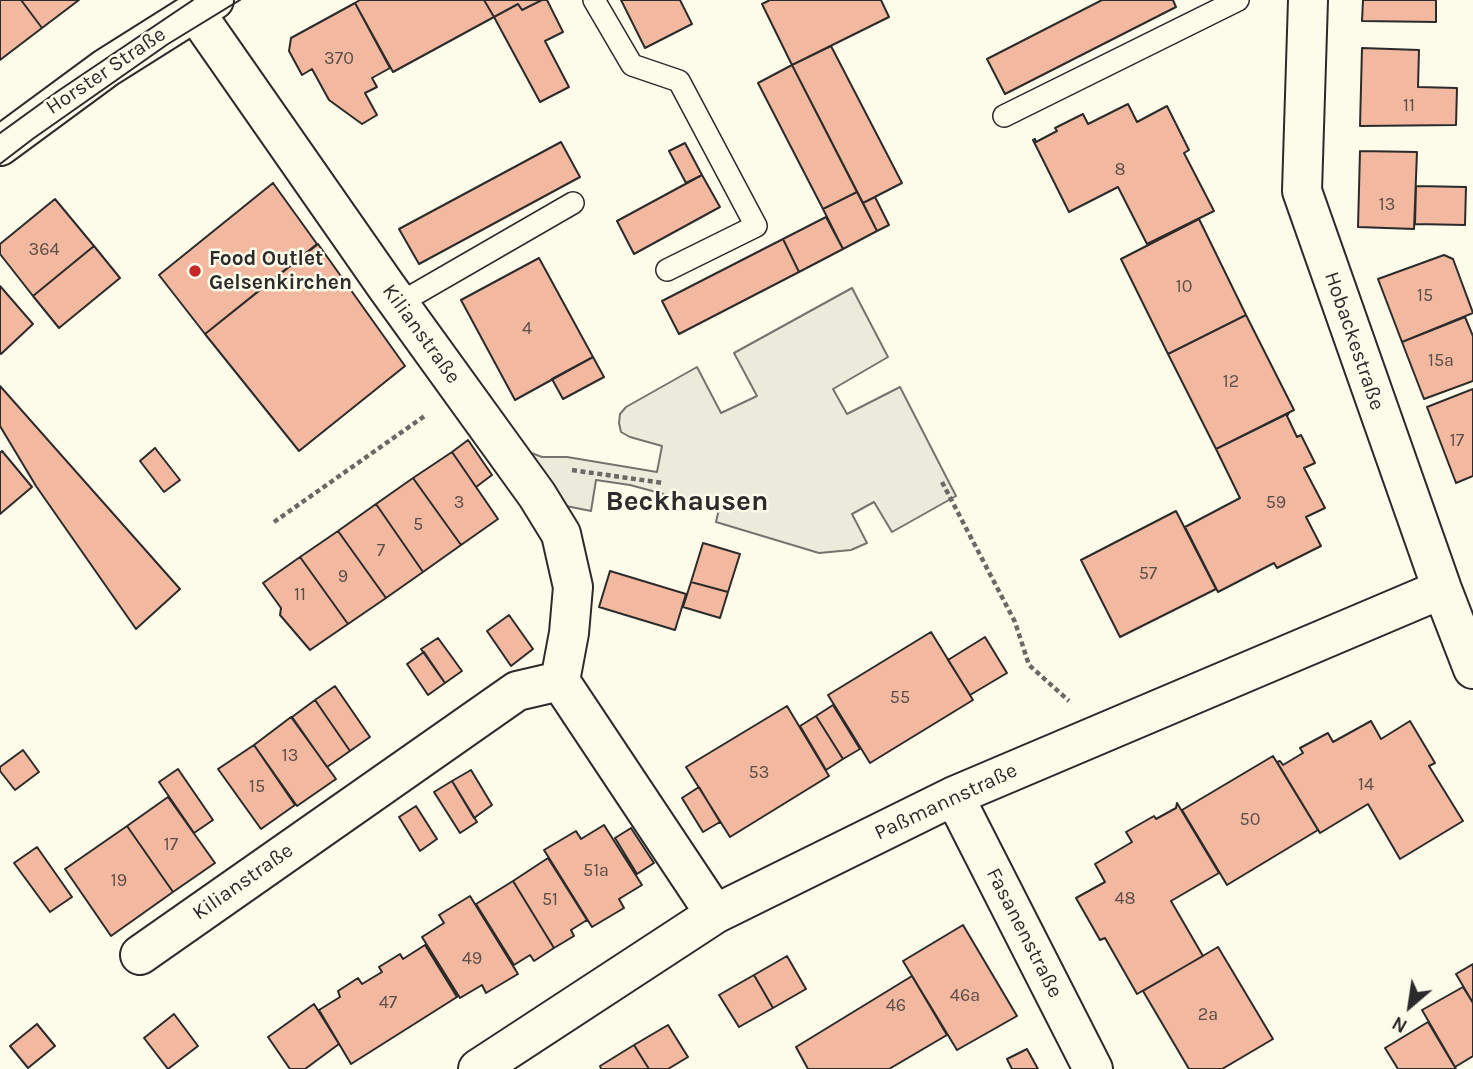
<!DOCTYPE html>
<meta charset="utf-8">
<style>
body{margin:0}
#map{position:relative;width:1473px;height:1069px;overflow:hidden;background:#fdfbea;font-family:Karla,sans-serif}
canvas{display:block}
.north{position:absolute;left:1375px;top:971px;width:70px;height:70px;-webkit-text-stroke:5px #fdfbea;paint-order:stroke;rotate:209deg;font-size:19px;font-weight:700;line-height:28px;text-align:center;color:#2b2b2b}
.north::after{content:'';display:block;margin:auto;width:24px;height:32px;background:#2b2b2b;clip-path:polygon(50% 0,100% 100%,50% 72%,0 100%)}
</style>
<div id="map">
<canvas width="1473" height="1069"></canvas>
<div class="north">N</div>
</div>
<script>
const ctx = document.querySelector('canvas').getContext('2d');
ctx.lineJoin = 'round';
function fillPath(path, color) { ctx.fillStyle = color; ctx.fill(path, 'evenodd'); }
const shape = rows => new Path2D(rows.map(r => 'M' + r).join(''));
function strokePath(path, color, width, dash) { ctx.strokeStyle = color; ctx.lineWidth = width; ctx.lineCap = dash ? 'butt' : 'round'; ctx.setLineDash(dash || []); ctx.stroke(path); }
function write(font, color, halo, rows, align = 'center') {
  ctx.font = font + ' Karla,sans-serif'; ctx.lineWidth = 5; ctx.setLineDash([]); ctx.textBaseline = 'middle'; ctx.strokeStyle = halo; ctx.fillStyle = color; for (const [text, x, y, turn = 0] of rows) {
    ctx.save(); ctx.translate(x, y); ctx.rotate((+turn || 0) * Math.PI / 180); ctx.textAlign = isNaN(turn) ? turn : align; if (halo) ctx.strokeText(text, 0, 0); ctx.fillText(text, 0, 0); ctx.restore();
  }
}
const green = shape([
 [852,288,888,357,833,389,847,414,900,387,956,496,892,532,874,502,852,514,867,543,851,550,819,553,716,522,719,509,630,485,596,480,591,511,566,506,526,451,542,457,567,457,657,472,662,446,630,437,621,432,619,423,620,414,626,407,697,367,721,413,757,396,734,353,852,288]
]);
const building = shape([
 [0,0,21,0,42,28,0,60,0,0],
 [21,0,79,0,42,28,21,0],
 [360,0,484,0,494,17,393,72,355,3,360,0],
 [484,0,542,0,522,10,518,4,494,17,484,0],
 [542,0,547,0,563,32,545,41,569,87,540,102,494,17,518,4,522,10,542,0],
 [621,0,680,0,692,24,645,48,621,0],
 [770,0,881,0,889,17,792,65,762,4,770,0],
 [1102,0,1173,0,1176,7,1005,94,987,59,1102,0],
 [1363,0,1436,0,1436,22,1362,21,1363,0],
 [355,3,390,68,372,78,377,87,365,93,377,115,362,124,329,100,312,69,302,75,289,51,291,38,355,3],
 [831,46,902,183,863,203,792,65,831,46],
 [1362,48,1419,50,1418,87,1457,88,1456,125,1360,126,1362,48],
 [792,65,857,192,823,209,758,83,792,65],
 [1128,104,1137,122,1167,106,1189,150,1184,153,1214,211,1147,244,1118,187,1069,212,1033,140,1035,139,1036,142,1057,131,1055,128,1083,114,1088,124,1128,104],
 [561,142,580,177,419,264,399,229,561,142],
 [685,143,702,175,686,183,669,151,685,143],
 [1360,151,1417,152,1414,229,1358,227,1360,151],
 [702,175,720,207,634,254,617,221,702,175],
 [273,183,317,244,205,334,159,275,273,183],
 [1416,186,1466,187,1465,225,1415,224,1416,186],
 [857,192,877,231,843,249,823,209,857,192],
 [875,197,889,225,877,231,863,203,875,197],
 [55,199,94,246,33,296,0,254,0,244,55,199],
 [826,217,843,249,799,272,783,239,826,217],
 [1199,219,1246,315,1168,354,1121,259,1199,219],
 [783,239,799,272,679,334,662,301,783,239],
 [318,244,405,366,299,451,205,334,318,244],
 [94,246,120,278,59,328,33,296,94,246],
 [1444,255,1453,259,1473,313,1402,342,1378,279,1444,255],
 [539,258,593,357,515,400,461,300,539,258],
 [0,286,33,324,1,354,0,352,0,286],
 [1246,315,1294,410,1216,449,1168,354,1246,315],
 [1465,317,1473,336,1473,381,1424,399,1402,342,1465,317],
 [593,357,604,377,563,399,552,379,593,357],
 [0,386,180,589,136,629,36,486,0,426,0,386],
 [1473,389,1473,476,1456,483,1427,407,1473,389],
 [1289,413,1287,416,1297,437,1301,435,1315,463,1304,468,1325,508,1306,517,1321,546,1277,568,1274,563,1218,592,1185,527,1240,498,1216,449,1289,413],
 [468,440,492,475,476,487,452,452,468,440],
 [155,448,180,480,164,492,140,461,155,448],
 [2,451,32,487,0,514,0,453,2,451],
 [452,452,498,519,461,545,413,478,452,452],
 [413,478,461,545,423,572,376,504,413,478],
 [376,504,423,572,386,598,338,531,376,504],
 [1176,511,1216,589,1120,637,1081,560,1176,511],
 [338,531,386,598,348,624,300,557,338,531],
 [703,543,740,554,728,592,691,582,703,543],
 [300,557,348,624,310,650,280,615,281,608,263,583,300,557],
 [610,571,686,594,675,630,599,607,610,571],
 [691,582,728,592,720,618,683,607,691,582],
 [509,615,533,649,511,666,487,631,509,615],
 [931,632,973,700,870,763,828,695,931,632],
 [985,637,1007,673,970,695,948,660,985,637],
 [438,638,462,671,445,683,421,649,438,638],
 [424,652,445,683,428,695,407,664,424,652],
 [335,686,370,737,350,751,315,700,335,686],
 [315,700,350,751,327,767,292,717,315,700],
 [833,705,860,749,843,759,816,716,833,705],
 [787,706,829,776,730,837,686,767,787,706],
 [816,716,843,759,826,770,800,726,816,716],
 [291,717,336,779,297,806,254,745,291,717],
 [1371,721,1381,739,1410,721,1435,763,1429,766,1463,821,1400,859,1368,804,1320,833,1277,762,1280,761,1283,765,1303,753,1300,748,1328,733,1333,742,1371,721],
 [254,745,295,805,261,829,218,769,254,745],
 [23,750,39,772,15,790,0,771,0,767,23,750],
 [1273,756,1318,830,1227,885,1182,810,1273,756],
 [178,769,213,820,194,833,159,782,178,769],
 [471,770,492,805,474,818,452,781,471,770],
 [452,781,477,822,460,833,434,792,452,781],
 [699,787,720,822,703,832,682,798,699,787],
 [168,797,215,863,173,892,127,826,168,797],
 [1177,803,1219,873,1171,901,1203,956,1137,994,1105,938,1100,940,1076,898,1105,882,1095,864,1132,842,1126,832,1154,816,1156,819,1176,808,1177,803],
 [416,806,437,839,420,851,399,817,416,806],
 [604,825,642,885,619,899,624,908,592,927,544,850,576,831,581,839,604,825],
 [127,826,173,892,111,936,65,869,127,826],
 [631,828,654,863,637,874,615,838,631,828],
 [37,847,72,897,50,912,14,863,37,847],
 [548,858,587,920,571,930,574,936,554,948,513,881,548,858],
 [513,881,554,948,534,961,530,955,514,965,476,904,513,881],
 [470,896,518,974,486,993,482,985,460,998,422,937,444,923,439,915,470,896],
 [963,925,1017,1016,957,1050,903,961,963,925],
 [425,945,457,997,351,1064,319,1010,340,997,338,991,358,978,362,984,382,972,379,967,400,954,403,959,425,945],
 [1218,947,1273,1039,1222,1069,1189,1069,1143,991,1218,947],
 [787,956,806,989,773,1008,754,975,787,956],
 [1473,964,1473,1003,1456,974,1473,964],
 [754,975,773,1008,739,1027,719,995,754,975],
 [912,976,947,1035,889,1069,808,1069,796,1047,912,976],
 [1463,987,1473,1003,1473,1056,1455,1067,1422,1010,1463,987],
 [314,1004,339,1044,305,1069,290,1069,268,1037,314,1004],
 [174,1014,198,1046,168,1069,144,1038,174,1014],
 [1428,1022,1456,1069,1398,1069,1385,1048,1428,1022],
 [37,1024,55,1046,28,1068,10,1046,37,1024],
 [668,1025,688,1057,668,1069,649,1069,634,1045,668,1025],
 [634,1045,649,1069,601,1069,600,1066,634,1045],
 [1027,1049,1038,1069,1012,1069,1007,1059,1027,1049]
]);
const path = shape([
 [572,470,663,483],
 [942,482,1015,622,1029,665,1069,701],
 [274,522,426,415]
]);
const service = shape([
 [594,0,632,65,679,81,756,226,667,270],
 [1004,116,1238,0],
 [398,304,573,203]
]);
const minor = shape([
 [1308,0,1302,191,1442,589,1473,669],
 [195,12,386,286,537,495,561,534,573,587,569,633,560,681],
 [954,796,1093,1069],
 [140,955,517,691,560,681,715,914],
 [478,1069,715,914,954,796,1442,589]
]);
const secondary = shape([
 [0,146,106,68,214,0]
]);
const tram = shape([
 [0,133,58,91,193,0],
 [0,164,34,138,168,44,240,0]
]);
const markers = [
 [195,271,7,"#c62828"]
];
const numberNames = [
 ["370",339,59],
 ["11",1409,106],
 ["8",1120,170],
 ["13",1387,205],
 ["364",44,250],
 ["10",1184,287],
 ["15",1425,296],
 ["4",527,329],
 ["15a",1441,361],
 ["12",1231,382],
 ["17",1457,441],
 ["3",459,503],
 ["59",1276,503],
 ["5",418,525],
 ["7",381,551],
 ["57",1148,574],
 ["9",343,577],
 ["11",300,595],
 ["55",900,698],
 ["13",290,756],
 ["53",759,773],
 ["14",1366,785],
 ["15",257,787],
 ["50",1250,820],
 ["17",171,845],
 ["51a",596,871],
 ["19",119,881],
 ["48",1125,899],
 ["51",550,900],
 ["49",472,959],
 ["46a",965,996],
 ["47",388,1003],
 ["46",896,1006],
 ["2a",1208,1015]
];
const streetNames = [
 ["Horster Straße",106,71,-34],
 ["Kilianstraße",421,334,54],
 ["Hobackestraße",1354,341,71],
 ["Paßmannstraße",946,802,-25],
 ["Kilianstraße",243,882,-35],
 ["Fasanenstraße",1024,933,63]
];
const poiNames = [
 ["Food Outlet",209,259],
 ["Gelsenkirchen",209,283]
];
const districtNames = [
 ["Beckhausen",687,502]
];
fillPath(green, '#ecebdb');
strokePath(green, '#74746e', 2);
fillPath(building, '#f2b8a0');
strokePath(building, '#2b2b2b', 2);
strokePath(service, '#2b2b2b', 24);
strokePath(minor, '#2b2b2b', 42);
strokePath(secondary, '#2b2b2b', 42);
strokePath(path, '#6a6964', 4.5, [5, 3.5]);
strokePath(service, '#fdfbea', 21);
strokePath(minor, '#fdfbea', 38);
strokePath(secondary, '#fdfbea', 38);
strokePath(tram, '#2b2b2b', 2);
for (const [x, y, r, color] of markers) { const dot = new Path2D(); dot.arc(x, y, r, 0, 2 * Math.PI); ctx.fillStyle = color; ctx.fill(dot); strokePath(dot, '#fdfbea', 2.5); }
write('18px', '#5d4e48', null, numberNames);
write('21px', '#2b2b2b', '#fdfbea', streetNames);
write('bold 21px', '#2b2b2b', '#fdfbea', poiNames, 'left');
write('bold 28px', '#2b2b2b', '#fdfbea', districtNames);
</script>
